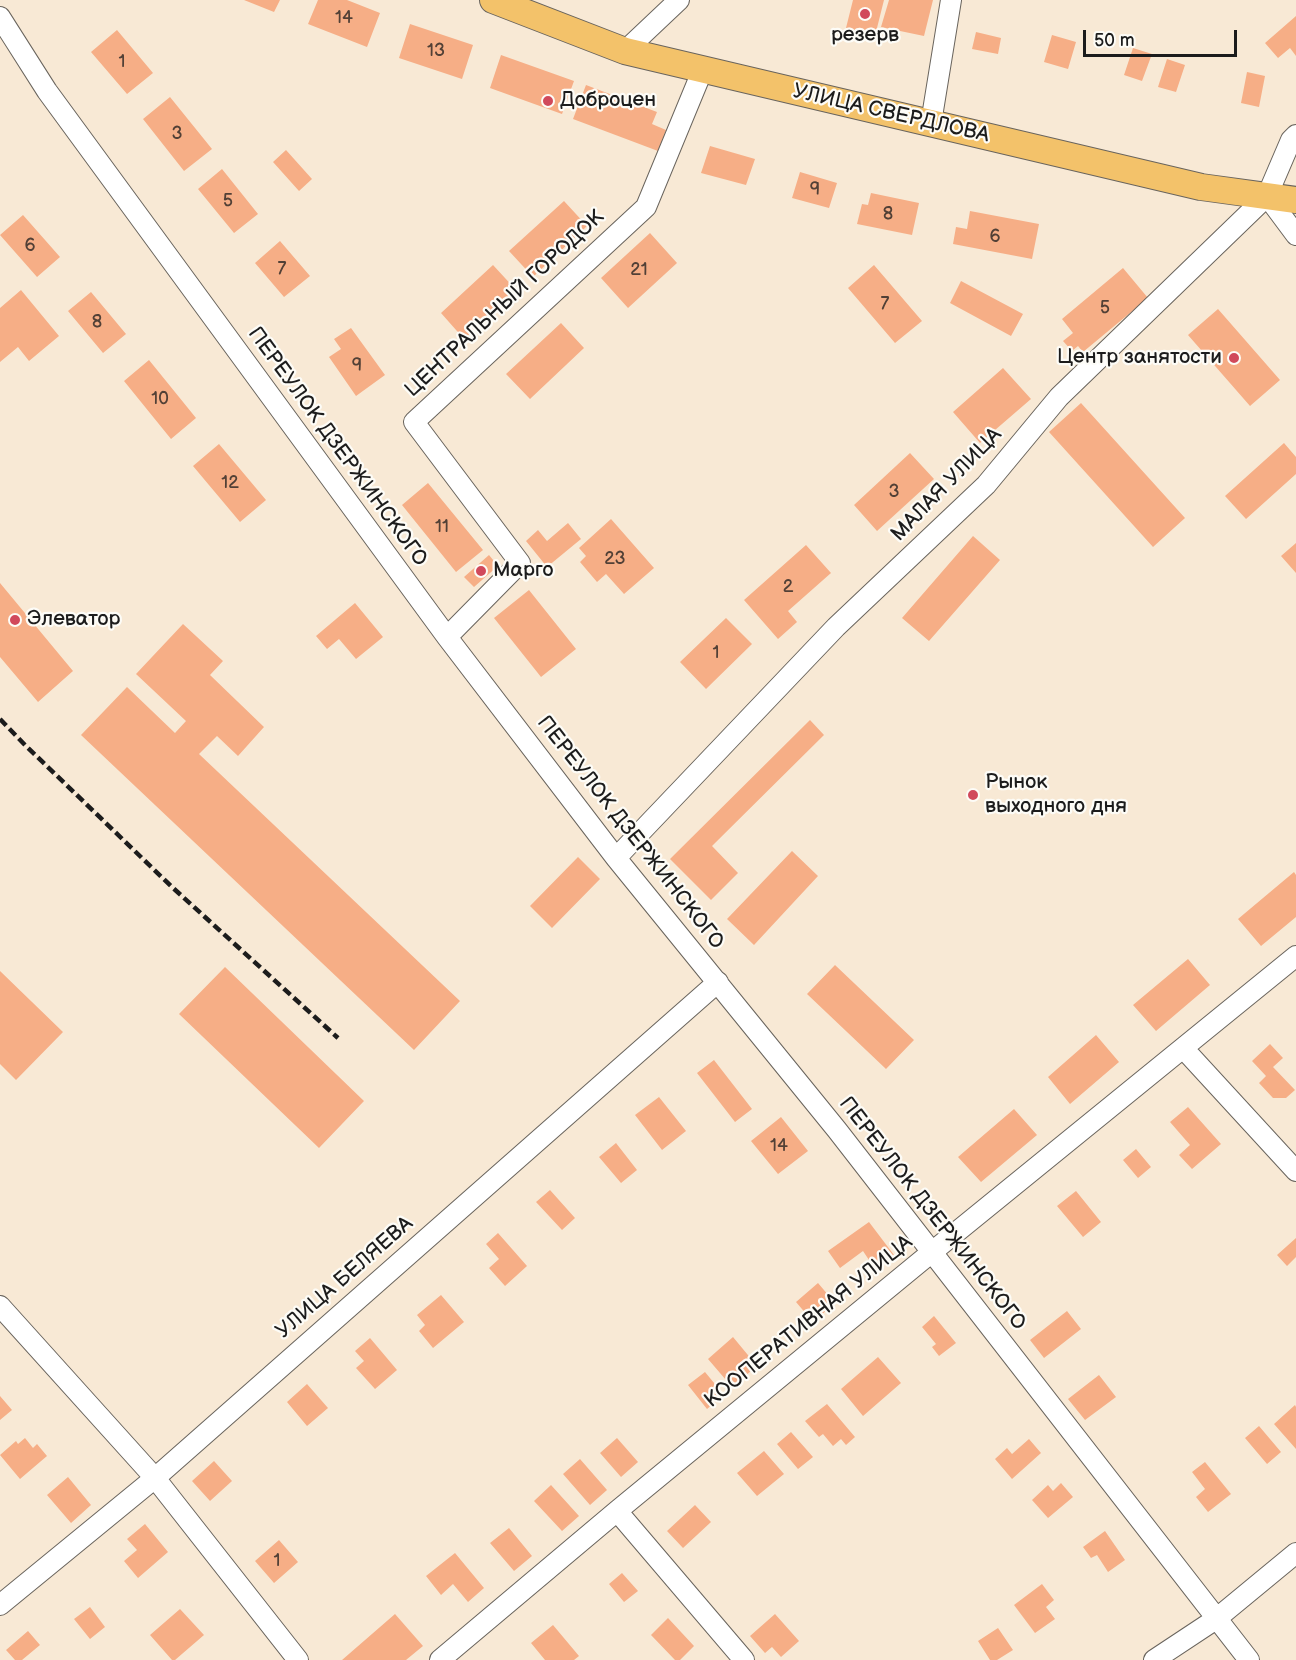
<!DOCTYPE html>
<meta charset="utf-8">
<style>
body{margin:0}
#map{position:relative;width:1296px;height:1660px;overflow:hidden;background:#f8e9d5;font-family:"Balsamiq Sans",sans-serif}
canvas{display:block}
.scale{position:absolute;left:1083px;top:30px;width:154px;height:27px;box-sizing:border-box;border:3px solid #1c1c1c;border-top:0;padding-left:8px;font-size:18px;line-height:21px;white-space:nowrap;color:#1c1c1c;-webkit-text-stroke:4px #fdfcf7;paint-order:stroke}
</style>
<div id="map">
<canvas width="1296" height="1660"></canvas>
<div class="scale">50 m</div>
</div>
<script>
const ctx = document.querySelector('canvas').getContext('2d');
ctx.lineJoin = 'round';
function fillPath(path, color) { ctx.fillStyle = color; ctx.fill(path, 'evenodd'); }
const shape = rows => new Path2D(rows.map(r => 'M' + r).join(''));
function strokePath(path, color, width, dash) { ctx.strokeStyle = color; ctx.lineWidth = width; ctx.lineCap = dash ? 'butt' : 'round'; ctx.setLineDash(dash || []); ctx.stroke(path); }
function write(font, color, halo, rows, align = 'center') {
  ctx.font = font + ' "Balsamiq Sans",sans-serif'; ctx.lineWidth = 4.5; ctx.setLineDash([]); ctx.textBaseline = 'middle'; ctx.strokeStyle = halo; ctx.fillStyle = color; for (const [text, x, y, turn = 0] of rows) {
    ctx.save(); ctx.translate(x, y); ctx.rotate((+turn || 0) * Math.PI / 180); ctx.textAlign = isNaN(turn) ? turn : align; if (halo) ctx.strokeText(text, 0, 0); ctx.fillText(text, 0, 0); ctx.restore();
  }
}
const building = shape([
 [244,0,280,0,274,12],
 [318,0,347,0,380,13,367,47,308,24],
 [853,0,884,0,875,36,846,28],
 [889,0,933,0,924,36,881,27],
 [1296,16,1296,56,1290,48,1278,58,1265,43],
 [410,24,473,45,462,79,399,58],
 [117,30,153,73,127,94,91,52],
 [976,32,1001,38,998,54,972,49],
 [1052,35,1076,42,1068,69,1044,62],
 [1133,48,1152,54,1142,81,1124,75],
 [501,55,574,81,562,114,490,88],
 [1167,59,1185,65,1176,92,1158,87],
 [1247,72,1265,76,1259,107,1241,103],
 [586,85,657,112,652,124,666,130,658,151,573,119],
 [170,97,212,149,184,171,143,119],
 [710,146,755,159,746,185,701,173],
 [286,150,312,179,299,191,273,162],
 [222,169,258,214,234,233,198,189],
 [800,172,837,183,829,208,792,198],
 [871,193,919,203,912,235,857,224,862,204,868,205],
 [564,201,587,226,533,277,509,251],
 [970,211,1039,224,1032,259,953,244,956,227,967,229],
 [23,215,60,257,37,277,0,235],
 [650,233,677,263,628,308,601,278],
 [280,241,310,276,284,297,255,263],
 [493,265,517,291,464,339,441,313],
 [874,265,922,321,895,343,848,288],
 [1123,268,1148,298,1083,352,1078,346,1072,351,1063,341,1073,333,1062,319],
 [961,281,1023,314,1011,336,950,303],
 [21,290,59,336,29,361,18,347,0,362,0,308],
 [91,292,126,334,103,353,68,311],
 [1218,309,1280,380,1250,406,1188,335],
 [561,323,584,348,530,399,506,374],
 [351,328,385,375,356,396,329,357,341,349,334,339],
 [149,360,196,418,171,439,124,381],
 [1003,368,1031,399,980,443,953,412],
 [1081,403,1185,518,1153,547,1049,432],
 [1284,443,1296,457,1296,474,1246,519,1225,496],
 [219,444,266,500,240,522,193,466],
 [910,453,934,479,877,531,854,505],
 [428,483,483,550,456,572,402,505],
 [611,519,654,568,624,594,606,574,597,582,580,562,586,556,579,548],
 [568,523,581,539,547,567,526,541,538,530,547,541],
 [973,536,1000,560,929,641,902,618],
 [1296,543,1296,573,1281,556],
 [806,545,831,573,788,611,797,622,778,639,744,600],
 [489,555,498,566,474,587,464,577],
 [0,583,73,671,38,702,0,657],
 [529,590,576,649,541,677,494,618],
 [355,603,383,637,356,659,339,639,327,649,316,636],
 [726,618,752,644,706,689,680,662],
 [183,624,223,661,210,675,264,727,238,756,217,736,199,754,460,1001,414,1050,81,735,127,687,175,733,186,721,136,674],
 [810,720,824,735,712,846,738,873,711,900,670,859],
 [792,851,818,876,754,945,727,919],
 [578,857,600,879,552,928,530,906],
 [1294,872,1296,875,1296,917,1261,946,1238,919],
 [1188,959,1210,985,1156,1031,1133,1005],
 [835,965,914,1040,886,1069,807,994],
 [225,967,364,1101,319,1148,179,1014],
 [0,971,63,1032,16,1080,0,1064],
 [1096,1035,1119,1062,1070,1104,1048,1077],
 [1270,1044,1283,1058,1273,1067,1295,1090,1286,1098,1273,1098,1259,1083,1266,1076,1252,1061],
 [714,1060,752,1109,735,1122,697,1073],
 [659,1097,686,1131,662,1150,635,1115],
 [1188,1107,1221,1144,1192,1169,1179,1155,1190,1145,1170,1122],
 [1014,1109,1037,1135,981,1182,958,1157],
 [781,1117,808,1151,778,1174,751,1141],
 [616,1143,637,1170,621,1183,599,1157],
 [1136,1149,1151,1167,1138,1178,1123,1160],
 [550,1190,575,1218,562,1230,536,1202],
 [1076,1191,1101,1222,1083,1237,1057,1206],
 [869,1222,894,1255,875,1269,863,1251,840,1268,828,1251],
 [498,1233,527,1266,505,1286,489,1268,499,1259,486,1244],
 [1296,1238,1296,1257,1287,1266,1277,1255],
 [818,1283,835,1303,813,1322,796,1302],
 [441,1295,464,1322,433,1348,419,1331,425,1325,417,1315],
 [1067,1311,1081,1329,1044,1358,1030,1340],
 [934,1316,956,1343,939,1356,932,1347,936,1344,922,1327],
 [733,1337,757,1366,732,1387,708,1359],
 [370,1338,397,1370,375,1389,356,1368,364,1361,355,1351],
 [878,1357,901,1383,863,1416,841,1389],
 [705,1372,724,1395,707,1409,688,1385],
 [1099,1375,1116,1397,1085,1420,1068,1399],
 [307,1384,328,1408,307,1426,287,1402],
 [0,1396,12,1410,0,1420],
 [827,1404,855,1437,846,1445,841,1439,833,1446,823,1434,819,1437,805,1421],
 [1295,1405,1296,1407,1296,1449,1274,1424],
 [1259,1426,1281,1452,1267,1464,1245,1438],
 [791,1432,813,1457,798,1469,777,1444],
 [25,1438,33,1448,37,1444,47,1456,20,1479,0,1455,16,1441,18,1444],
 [617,1438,638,1462,621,1477,600,1453],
 [1029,1439,1041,1453,1012,1479,995,1459,1007,1448,1012,1454],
 [764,1451,784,1474,757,1496,737,1473],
 [580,1459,607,1490,590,1505,563,1474],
 [214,1461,232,1481,210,1501,192,1481],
 [1205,1462,1231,1494,1208,1512,1196,1497,1205,1489,1192,1472],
 [68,1477,91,1505,71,1523,47,1495],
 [1061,1483,1073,1497,1048,1518,1032,1500,1048,1485,1053,1491],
 [551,1485,579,1516,562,1531,534,1501],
 [695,1505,711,1522,683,1548,667,1531],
 [145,1524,168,1552,138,1578,124,1561,137,1550,127,1539],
 [509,1528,532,1556,514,1571,490,1543],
 [1105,1531,1125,1560,1108,1572,1097,1555,1091,1558,1083,1547],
 [279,1540,298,1562,274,1583,255,1561],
 [455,1553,484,1588,468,1602,453,1584,441,1595,426,1576],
 [622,1573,638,1591,624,1602,609,1584],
 [1042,1584,1054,1600,1046,1607,1055,1619,1035,1633,1014,1605],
 [90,1607,105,1627,90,1639,74,1619],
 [180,1609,204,1635,175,1660,172,1660,150,1635],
 [395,1614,423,1646,406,1660,342,1660],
 [775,1614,799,1641,781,1657,772,1647,765,1653,750,1636],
 [668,1618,694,1646,680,1660,675,1660,651,1635],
 [553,1625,579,1656,574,1660,545,1660,531,1643],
 [998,1628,1013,1650,997,1660,990,1660,978,1641],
 [28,1631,40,1645,22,1660,15,1660,6,1650]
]);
const minor = shape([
 [0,17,47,91,447,637,616,858,837,1130,1249,1660],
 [625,51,679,0],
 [931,123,951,0],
 [1267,196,1296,235],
 [447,637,520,563,414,422,646,207,703,69],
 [616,858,836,627,986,485,1059,397,1267,196,1291,140,1296,135],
 [1183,1048,1296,1171],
 [0,1306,155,1478,298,1660],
 [617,1511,744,1660],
 [0,1605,155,1478,718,982],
 [440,1660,617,1511,932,1252,1296,956],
 [1154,1660,1216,1619,1296,1553]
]);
const major = shape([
 [493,0,625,51,1201,187,1296,200]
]);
const rail = shape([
 [0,719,25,745,172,887,338,1038]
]);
const markers = [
 [865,14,6,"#d1495b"],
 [548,101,6,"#d1495b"],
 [1234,358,6,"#d1495b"],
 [481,571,6,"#d1495b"],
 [15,620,6,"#d1495b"],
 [973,795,6,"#d1495b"]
];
const numberNames = [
 ["14",344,18],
 ["13",436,51],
 ["1",122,62],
 ["3",177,134],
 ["9",815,190],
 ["5",228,201],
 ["8",888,214],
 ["6",995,237],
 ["6",30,246],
 ["7",282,269],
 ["21",639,270],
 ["7",885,304],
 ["5",1105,308],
 ["8",97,322],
 ["9",357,366],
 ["10",160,399],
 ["12",230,483],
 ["3",894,492],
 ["11",442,527],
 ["23",615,559],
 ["2",788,587],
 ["1",716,653],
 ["14",779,1146],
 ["1",277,1561]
];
const poiNames = [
 ["резерв",865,36,"center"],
 ["Доброцен",560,101],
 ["Центр занятости",1222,358,"right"],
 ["Марго",493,571],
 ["Элеватор",27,620],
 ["Рынок",985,783],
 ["выходного дня",985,807]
];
const streetNames = [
 ["УЛИЦА СВЕРДЛОВА",891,114,13],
 ["ЦЕНТРАЛЬНЫЙ ГОРОДОК",505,304,-43],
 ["ПЕРЕУЛОК ДЗЕРЖИНСКОГО",337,447,54],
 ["МАЛАЯ УЛИЦА",947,485,-46],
 ["ПЕРЕУЛОК ДЗЕРЖИНСКОГО",630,833,52],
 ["ПЕРЕУЛОК ДЗЕРЖИНСКОГО",932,1214,52],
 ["УЛИЦА БЕЛЯЕВА",345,1278,-41],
 ["КООПЕРАТИВНАЯ УЛИЦА",809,1322,-39]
];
fillPath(building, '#f6ae86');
strokePath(minor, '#69645d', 22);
strokePath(major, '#69645d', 28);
strokePath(minor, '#fff', 20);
strokePath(major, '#f3c26a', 26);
strokePath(rail, '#1c1c1c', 4.5, [9, 4.5]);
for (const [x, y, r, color] of markers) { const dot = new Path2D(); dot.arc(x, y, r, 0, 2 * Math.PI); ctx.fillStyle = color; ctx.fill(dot); strokePath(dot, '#fdfcf7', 2); }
write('18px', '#524036', null, numberNames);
write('21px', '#1c1c1c', '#fdfcf7', poiNames, 'left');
write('21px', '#1c1c1c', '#fdfcf7', streetNames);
</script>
